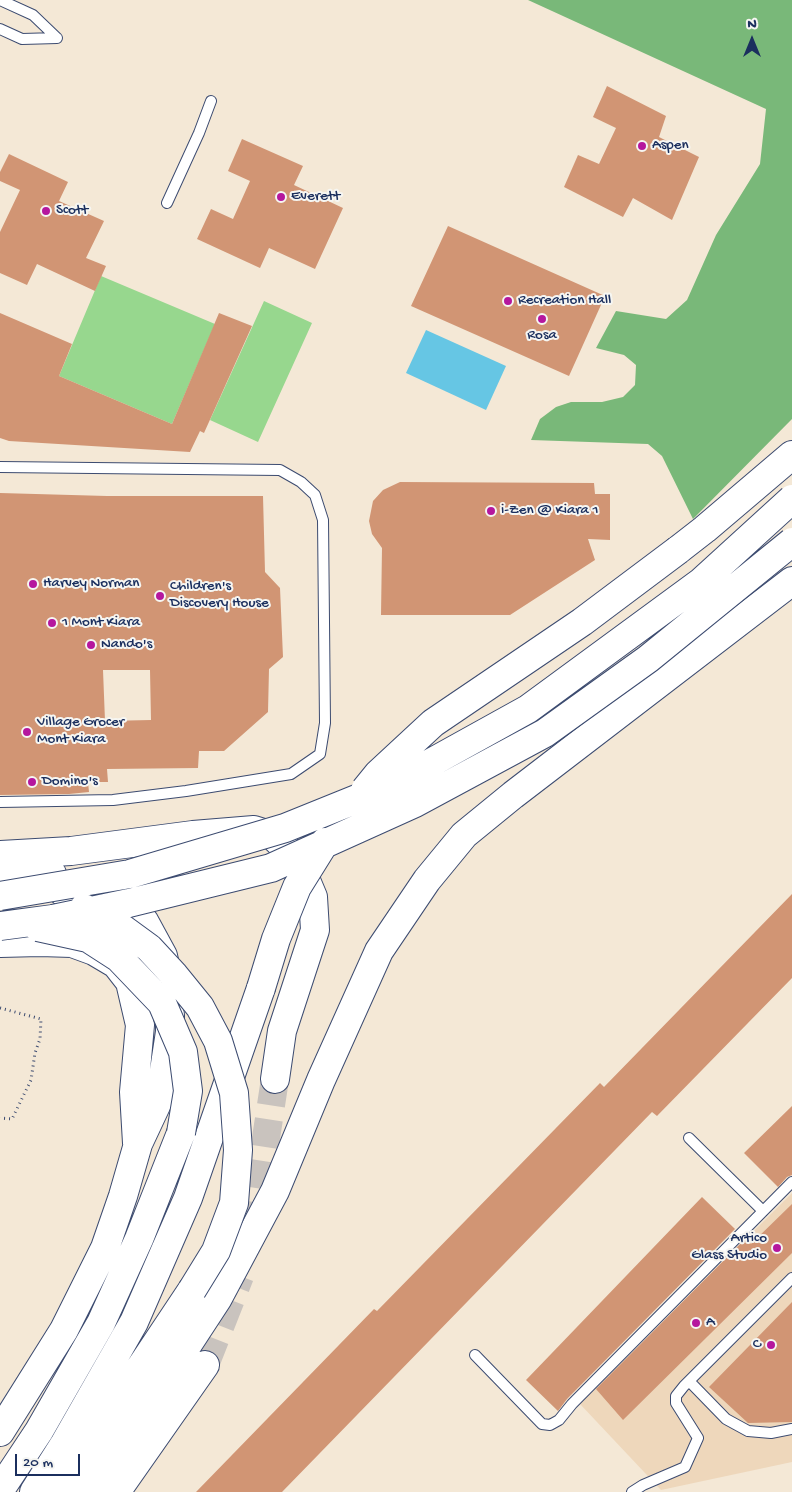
<!DOCTYPE html>
<style>
body{margin:0}
#map{position:relative;width:792px;height:1492px;overflow:hidden;background:#f4e8d6;font-family:"Gochi Hand",sans-serif}
canvas{display:block}
.north{position:absolute;left:727px;top:15px;width:50px;height:50px;-webkit-text-stroke:4px #f6f6f2;paint-order:stroke;rotate:0deg;font-size:14px;font-weight:700;line-height:20px;text-align:center;color:#1b2f5e}
.north::after{content:'';display:block;margin:auto;width:18px;height:22px;background:#1b2f5e;clip-path:polygon(50% 0,100% 100%,50% 72%,0 100%)}
.scale{position:absolute;left:15px;top:1454px;width:65px;height:22px;box-sizing:border-box;border:2px solid #1b2f5e;border-top:0;padding-left:6px;font-size:15px;line-height:18px;white-space:nowrap;color:#1b2f5e;-webkit-text-stroke:4px #f6f6f2;paint-order:stroke}
</style>
<div id="map">
<canvas width="792" height="1492"></canvas>
<div class="north">N</div>
<div class="scale">20 m</div>
</div>
<script>
const ctx = document.querySelector('canvas').getContext('2d');
ctx.lineJoin = 'round';
function fillPath(path, color) { ctx.fillStyle = color; ctx.fill(path, 'evenodd'); }
const shape = rows => new Path2D(rows.map(r => 'M' + r).join(''));
function strokePath(path, color, width, dash) { ctx.strokeStyle = color; ctx.lineWidth = width; ctx.lineCap = dash ? 'butt' : 'round'; ctx.setLineDash(dash || []); ctx.stroke(path); }
function write(font, color, halo, rows, align = 'center') {
  ctx.font = font + ' "Gochi Hand",sans-serif'; ctx.lineWidth = 4; ctx.setLineDash([]); ctx.textBaseline = 'middle'; ctx.strokeStyle = halo; ctx.fillStyle = color; for (const [text, x, y, turn = 0] of rows) {
    ctx.save(); ctx.translate(x, y); ctx.rotate((+turn || 0) * Math.PI / 180); ctx.textAlign = isNaN(turn) ? turn : align; if (halo) ctx.strokeText(text, 0, 0); ctx.fillText(text, 0, 0); ctx.restore();
  }
}
const built = shape([
 [792,1193,792,1462,661,1490,580,1404]
]);
const green = shape([
 [101,276,215,324,172,424,59,376],
 [264,301,312,323,258,442,210,420]
]);
const forest = shape([
 [528,0,792,0,792,419,693,519,662,456,648,444,531,440,540,419,556,407,571,402,602,402,623,397,635,385,636,365,624,355,596,348,616,311,666,319,687,300,716,235,760,164,766,109]
]);
const water = shape([
 [426,330,506,366,486,410,406,373]
]);
const building = shape([
 [607,86,666,116,659,137,699,157,672,220,633,198,623,217,564,187,578,155,599,164,616,128,593,117],
 [242,139,303,166,294,185,343,208,315,269,269,248,260,268,197,239,211,209,233,219,250,181,228,171],
 [9,154,68,182,59,201,104,221,86,258,106,266,95,291,37,264,27,285,0,273,0,232,20,190,0,181,0,172],
 [448,226,605,296,569,376,411,306],
 [0,313,72,344,59,376,172,424,219,313,252,326,204,433,200,431,190,452,9,441,0,438],
 [400,482,594,483,595,494,610,494,610,540,588,539,595,560,510,615,381,615,382,548,372,534,369,521,373,501,383,490],
 [0,493,107,496,263,496,265,572,280,588,283,657,269,669,268,712,224,751,199,751,198,768,107,769,108,782,88,782,89,792,69,794,0,795],
 [103,670,150,670,151,720,105,721],
 [792,894,792,978,657,1116,652,1112,282,1492,196,1492,374,1309,377,1311,600,1083,604,1087],
 [792,1106,792,1175,787,1177,778,1187,744,1153],
 [702,1197,735,1229,567,1399,558,1411,526,1380],
 [792,1204,792,1253,623,1420,596,1389,745,1239,751,1244],
 [792,1302,792,1422,748,1423,709,1387]
]);
const highwayTunnel = shape([
 [252,1230,275,1079],
 [205,1365,240,1276]
]);
const path = shape([
 [0,1008,41,1019,40,1039,35,1053,31,1080,12,1119,0,1118]
]);
const lane = shape([
 [0,0,33,15,57,38],
 [0,29,22,39,57,38],
 [167,203,199,133,211,101],
 [0,467,280,470,301,482,315,495,323,520,325,723,320,754,291,774,186,791,113,800,0,802],
 [689,1138,763,1211],
 [475,1355,542,1424,550,1425,559,1420,572,1404,792,1182],
 [689,1381,726,1419,748,1431,771,1433,792,1429],
 [632,1492,643,1485,685,1467,698,1438,676,1403,676,1396,684,1386,792,1278]
]);
const highway = shape([
 [678,550,705,529,792,455],
 [0,855,71,851,193,835,254,830,273,836,297,859,313,897,315,930,282,1031,275,1079],
 [0,881,52,874],
 [63,892,69,890,95,891,116,900,133,911,144,921,163,956,165,965],
 [0,943,40,942,72,943,94,951,116,964,130,982,140,1025,134,1092,137,1143],
 [0,1432,64,1330,105,1248,123,1196,138,1144,160,1097,170,1032,170,1015],
 [0,1490,39,1431,101,1323,139,1239,181,1133],
 [34,1492,65,1443,134,1322,188,1198,261,988],
 [59,1492,73,1464,126,1389,192,1290],
 [85,1492,152,1399,218,1298,275,1191,321,1080,379,951,427,880,464,835,513,795,792,581],
 [116,1492,205,1365]
]);
const highwayBridge = shape([
 [365,790,378,774,433,723,582,622,678,550],
 [0,896,130,874,285,828,389,786,528,709,701,582,792,499],
 [84,908,123,929,149,948,174,975,200,1007,218,1041,234,1093,238,1150,234,1203,216,1251,192,1290],
 [0,926,53,919,129,903,271,868,415,803,545,733,648,659,792,542],
 [38,927,88,938,119,958,162,1003,183,1052,188,1091,181,1133],
 [261,988,276,939,297,887,325,842]
]);
const markers = [
 [642,146,5,"#b5179e"],
 [281,197,5,"#b5179e"],
 [46,211,5,"#b5179e"],
 [508,301,5,"#b5179e"],
 [542,319,5,"#b5179e"],
 [491,511,5,"#b5179e"],
 [33,584,5,"#b5179e"],
 [160,596,5,"#b5179e"],
 [52,623,5,"#b5179e"],
 [91,645,5,"#b5179e"],
 [27,732,5,"#b5179e"],
 [32,782,5,"#b5179e"],
 [777,1248,5,"#b5179e"],
 [696,1323,5,"#b5179e"],
 [771,1345,5,"#b5179e"]
];
const poiNames = [
 ["Aspen",652,146],
 ["Everett",291,197],
 ["Scott",56,211],
 ["Recreation Hall",518,301],
 ["Rosa",542,336,"center"],
 ["i-Zen @ Kiara 1",501,511],
 ["Harvey Norman",43,584],
 ["Children's",170,587],
 ["Discovery House",170,604],
 ["1 Mont Kiara",62,623],
 ["Nando's",101,645],
 ["Village Grocer",37,723],
 ["Mont Kiara",37,740],
 ["Domino's",42,782],
 ["Artico",767,1239,"right"],
 ["Glass Studio",767,1256,"right"],
 ["A",706,1323],
 ["C",761,1345,"right"]
];
fillPath(built, '#eed7bb');
fillPath(green, '#97d78e');
fillPath(forest, '#79b879');
fillPath(water, '#66c6e4');
fillPath(building, '#d19574');
strokePath(highwayTunnel, '#c9c3be', 28, [28, 14]);
strokePath(lane, '#3c4b70', 12);
strokePath(highway, '#3c4b70', 30);
strokePath(path, '#3c4b70', 3, [1, 4]);
strokePath(lane, '#fff', 10);
strokePath(highway, '#fff', 28);
strokePath(highwayBridge, '#3c4b70', 30, []);
strokePath(highwayBridge, '#fff', 28);
for (const [x, y, r, color] of markers) { const dot = new Path2D(); dot.arc(x, y, r, 0, 2 * Math.PI); ctx.fillStyle = color; ctx.fill(dot); strokePath(dot, '#f6f6f2', 2); }
write('15px', '#1b2f5e', '#f6f6f2', poiNames, 'left');
</script>
